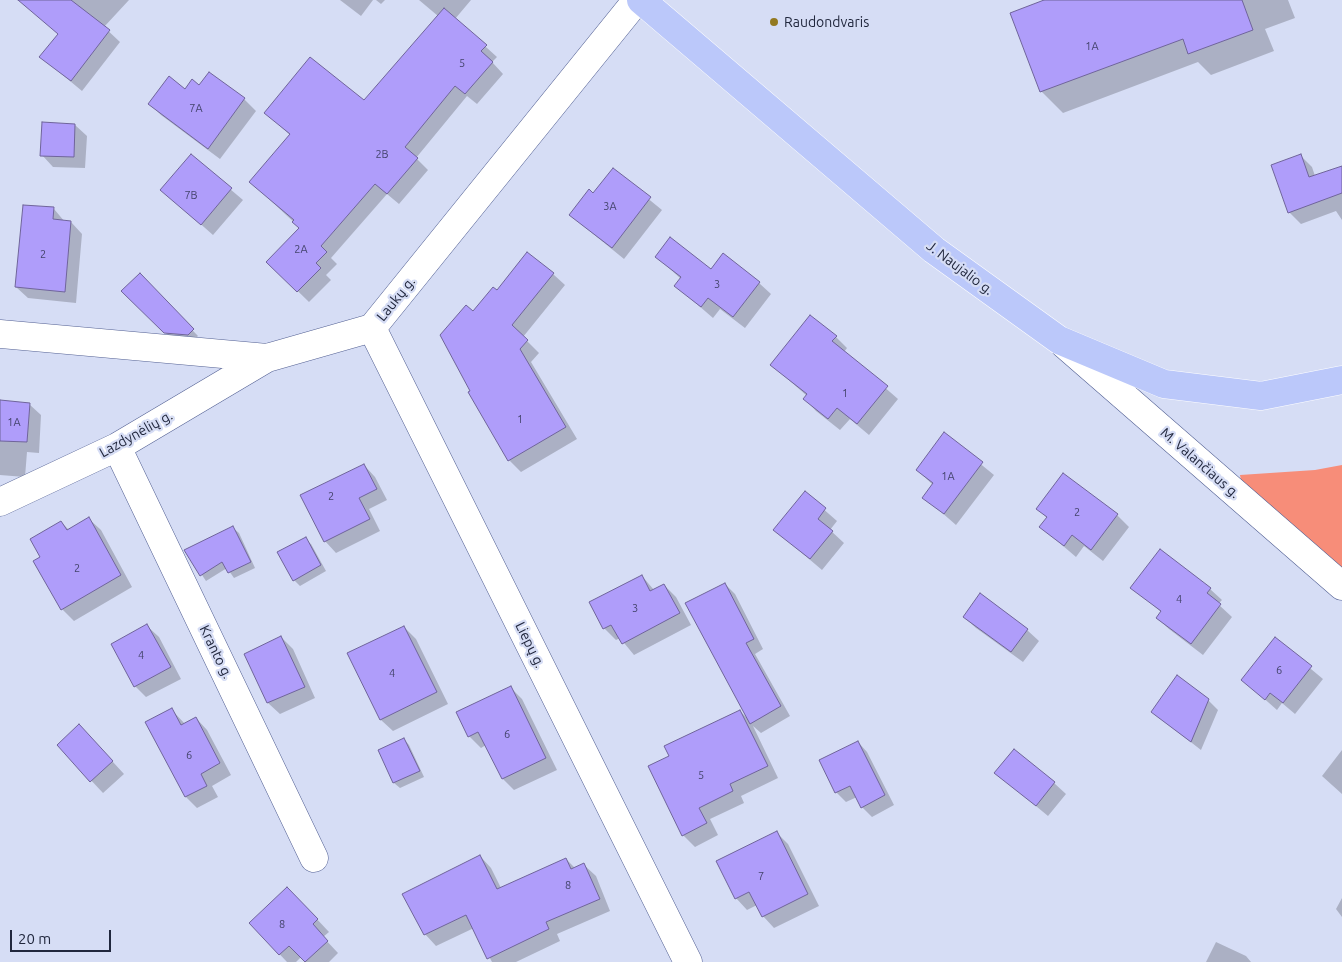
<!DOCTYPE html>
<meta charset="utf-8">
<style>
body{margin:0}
#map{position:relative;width:1342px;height:962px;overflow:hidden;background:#d6ddf5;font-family:Ubuntu,sans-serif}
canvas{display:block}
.scale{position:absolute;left:10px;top:930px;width:101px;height:22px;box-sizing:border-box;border:2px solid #21273d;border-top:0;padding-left:6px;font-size:15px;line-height:18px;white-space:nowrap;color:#21273d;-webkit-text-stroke:4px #d6ddf5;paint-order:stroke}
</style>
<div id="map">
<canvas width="1342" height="962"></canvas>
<div class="scale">20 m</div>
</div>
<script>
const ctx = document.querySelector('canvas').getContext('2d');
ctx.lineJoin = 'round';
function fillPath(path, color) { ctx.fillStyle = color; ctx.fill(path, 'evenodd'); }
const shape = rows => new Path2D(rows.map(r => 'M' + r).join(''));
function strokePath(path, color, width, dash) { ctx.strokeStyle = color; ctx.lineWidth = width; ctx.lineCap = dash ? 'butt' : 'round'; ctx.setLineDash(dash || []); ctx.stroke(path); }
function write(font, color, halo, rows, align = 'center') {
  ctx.font = font + ' Ubuntu,sans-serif'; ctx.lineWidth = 4.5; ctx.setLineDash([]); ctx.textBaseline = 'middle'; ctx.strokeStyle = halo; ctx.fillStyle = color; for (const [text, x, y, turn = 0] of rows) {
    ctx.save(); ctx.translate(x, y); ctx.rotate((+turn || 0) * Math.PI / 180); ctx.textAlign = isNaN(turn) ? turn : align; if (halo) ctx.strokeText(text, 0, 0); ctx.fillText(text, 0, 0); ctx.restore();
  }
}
const green = shape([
 [1342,465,1342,568,1241,480,1240,475,1315,470]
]);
const shadow = shape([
 [19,0,129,0,104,27,120,42,82,91,41,57,59,34],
 [340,0,373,0,361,16],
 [376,0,385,0,381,4],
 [419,0,471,0,455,19,497,57,492,62,503,74,477,104,467,96,416,158,428,170,399,204,387,194,331,258,337,264,326,275,331,280,309,302,268,262,300,228,251,182,291,136,266,113,364,101,438,16],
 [1048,0,1288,0,1295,18,1265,29,1274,51,1211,75,1198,62,1063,113,1041,91],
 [209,74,244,99,256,111,220,159,161,115,150,104,199,87],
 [75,125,87,136,85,168,53,167,42,155],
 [1300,155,1312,167,1315,176,1342,167,1342,220,1336,211,1301,224,1289,212],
 [191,156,243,200,213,235,162,190],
 [613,170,662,210,624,259,570,215,593,194],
 [54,209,65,222,71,222,82,234,76,303,28,298,16,287],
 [657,257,759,283,771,294,745,328,720,309,713,318,676,286,681,279],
 [553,274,565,285,523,337,539,353,531,362,577,439,521,472,509,460,472,392,473,313,497,292],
 [139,275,198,336,194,340,171,338,123,291],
 [836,337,847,348,844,352,898,399,869,435,850,419,840,430,816,411,805,399,807,396,772,365],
 [0,402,29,404,41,415,39,453,27,452,25,477,0,475],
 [944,434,994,475,956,525,924,497,933,485,917,470],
 [364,465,375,477,387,500,369,509,380,531,336,553,325,541],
 [1063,475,1117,515,1129,527,1103,561,1084,546,1076,557,1041,527,1047,518,1038,509],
 [805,493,837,521,830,530,844,543,822,570,775,530],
 [89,519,101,530,132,587,74,621,62,609,41,557,61,522,69,530],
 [233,528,239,533,255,568,234,578,227,568,206,581,186,551],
 [305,539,311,544,326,571,300,586,294,580],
 [642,576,654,590,664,585,676,597,691,625,634,655,620,638,616,640,604,628],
 [725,584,735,594,763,649,755,654,790,716,761,733,753,726,778,778,741,796,744,803,710,819,718,835,695,847,683,835,670,756,740,711,748,719],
 [1132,587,1210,589,1222,600,1218,604,1232,617,1203,655,1169,629,1157,618,1161,612],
 [964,617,1027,630,1039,641,1023,662,976,628],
 [147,626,159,637,181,679,146,697,135,686],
 [404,627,416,639,448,704,393,731,381,720,349,654],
 [281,637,293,649,315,698,280,714,268,703,245,655],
 [1275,639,1323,679,1295,714,1282,703,1277,710,1243,680],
 [511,688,522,699,557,770,514,790,503,779,486,745,481,748,469,736],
 [1208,700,1218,710,1201,750,1152,712],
 [171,709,185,724,196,718,207,730,231,775,212,786,218,797,197,808,186,797],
 [91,738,124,774,103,793,58,745],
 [404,739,409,745,424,777,400,788,394,783,379,751],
 [858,742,867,752,894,805,872,817,862,807,857,797,846,802,836,792],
 [1342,750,1342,794,1322,776],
 [996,773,1054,783,1066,794,1048,816],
 [777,833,788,844,819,906,774,928,763,916,757,905,747,910,736,898],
 [480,856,491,868,501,888,566,859,575,868,584,865,596,876,610,911,557,934,560,941,516,962,492,962,474,928,436,946,425,934],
 [1342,898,1342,917,1336,909],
 [299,900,329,932,323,937,338,953,329,962,306,962,301,957,296,962,287,962,250,923],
 [1216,942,1246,956,1251,962,1206,962]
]);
const building = shape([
 [18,0,71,0,110,30,71,81,39,57,58,34,18,0],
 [1044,0,1242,0,1253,30,1188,54,1183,39,1040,92,1010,13,1044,0],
 [444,8,487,45,481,51,493,62,465,94,455,86,405,147,418,158,387,194,375,184,321,246,327,252,316,263,321,268,297,292,266,262,299,228,292,222,294,220,249,182,290,134,264,113,310,57,364,100,444,8],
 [209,72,245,98,208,149,148,104,169,76,185,89,192,79,199,85,209,72],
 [42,122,75,124,74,157,40,156,42,122],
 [191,154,232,188,201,225,160,190,191,154],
 [1301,154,1309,177,1342,166,1342,193,1288,213,1271,165,1301,154],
 [613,168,651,197,612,248,569,215,589,189,593,193,613,168],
 [23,205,54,207,53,219,71,221,65,292,15,287,23,205],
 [670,237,711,269,723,253,760,282,733,317,708,298,701,307,674,286,681,277,655,257,670,237],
 [527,252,554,273,512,325,528,340,520,349,566,427,508,461,468,392,470,391,440,335,466,305,473,311,493,287,497,290,527,252],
 [140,273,194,329,188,335,164,333,121,291,140,273],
 [810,315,837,336,832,341,888,386,857,424,837,408,828,419,803,399,807,394,770,365,810,315],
 [0,400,30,403,27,442,0,441,0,400],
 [944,432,983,462,944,514,922,498,933,483,916,470,944,432],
 [364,464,377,489,359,498,370,519,324,542,300,495,364,464],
 [1063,473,1118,514,1091,550,1072,535,1064,546,1039,527,1047,517,1036,509,1063,473],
 [805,491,826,508,818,519,833,531,810,559,773,530,805,491],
 [89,517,121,575,61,610,33,561,40,557,30,539,61,521,67,530,89,517],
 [233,526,251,562,228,573,222,562,200,576,184,550,233,526],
 [306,537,321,565,293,581,277,552,306,537],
 [1160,549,1211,588,1207,593,1221,604,1191,644,1156,618,1161,611,1130,588,1160,549],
 [642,575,650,591,664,584,680,613,622,644,611,625,603,629,589,602,642,575],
 [725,583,754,639,746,643,781,706,750,724,685,603,725,583],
 [980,593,1028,629,1011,652,963,617,980,593],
 [147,624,171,667,134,687,111,644,147,624],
 [404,626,437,692,380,720,347,653,404,626],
 [281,636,305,687,267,703,244,654,281,636],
 [1275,637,1312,666,1283,703,1270,693,1265,700,1241,680,1275,637],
 [1177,675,1209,699,1191,742,1151,712,1177,675],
 [511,686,546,758,502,779,478,732,468,737,456,712,511,686],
 [172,708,181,725,196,717,220,763,201,774,207,786,185,797,145,722,172,708],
 [740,710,768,766,730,784,733,791,699,808,707,823,682,836,648,766,669,756,664,746,740,710],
 [79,724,113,761,90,782,57,745,79,724],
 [404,738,420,771,393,783,378,750,404,738],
 [858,741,885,795,861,808,850,786,835,793,819,760,858,741],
 [1014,749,1055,782,1036,806,994,773,1014,749],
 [777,831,808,894,762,917,749,892,735,899,716,861,777,831],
 [480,855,497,889,566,858,571,869,584,863,600,899,546,922,549,929,487,959,466,915,424,935,402,894,480,855],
 [287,887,318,919,313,924,328,941,305,962,289,946,279,955,249,923,287,887]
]);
const minor = shape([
 [372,328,688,962],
 [0,334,267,358,372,328,637,0],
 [1064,344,1342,586],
 [117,447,314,858],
 [0,502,117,447,267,358]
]);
const primary = shape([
 [641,0,934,250,1059,340,1164,384,1261,396,1342,380]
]);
const markers = [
 [774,22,5,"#937920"]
];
const numberNames = [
 ["1A",1092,46],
 ["5",462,63],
 ["7A",196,108],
 ["2B",382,154],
 ["7B",191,195],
 ["3A",610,206],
 ["2A",301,249],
 ["2",43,254],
 ["3",717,284],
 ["1",845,393],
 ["1",520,419],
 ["1A",14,422],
 ["1A",948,476],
 ["2",331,496],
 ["2",1077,512],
 ["2",77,568],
 ["4",1179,599],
 ["3",635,608],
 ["4",141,655],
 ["6",1279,670],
 ["4",392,673],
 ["6",507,734],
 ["6",189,755],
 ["5",701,775],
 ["7",761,876],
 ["8",568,885],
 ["8",282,924]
];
const poiNames = [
 ["Raudondvaris",784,22]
];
const streetNames = [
 ["J. Naujalio g.",960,268,37],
 ["Laukų g.",396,299,-51],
 ["Lazdynėlių g.",136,434,-29],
 ["M. Valančiaus g.",1200,463,41],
 ["Liepų g.",530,645,64],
 ["Kranto g.",216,652,64]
];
fillPath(green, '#f78d79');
fillPath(shadow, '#0003');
fillPath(building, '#af9dfa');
strokePath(building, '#6f649a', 1);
strokePath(minor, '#536093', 29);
strokePath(primary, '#fff', 29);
strokePath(minor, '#fff', 28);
strokePath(primary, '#bbc8fa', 28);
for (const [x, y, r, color] of markers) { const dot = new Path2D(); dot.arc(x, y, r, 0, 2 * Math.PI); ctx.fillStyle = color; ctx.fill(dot); strokePath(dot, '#d6ddf5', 2); }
write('11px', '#44446c', null, numberNames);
write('14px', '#21273d', '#d6ddf5', poiNames, 'left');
write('14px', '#21273d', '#d6ddf5', streetNames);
</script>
